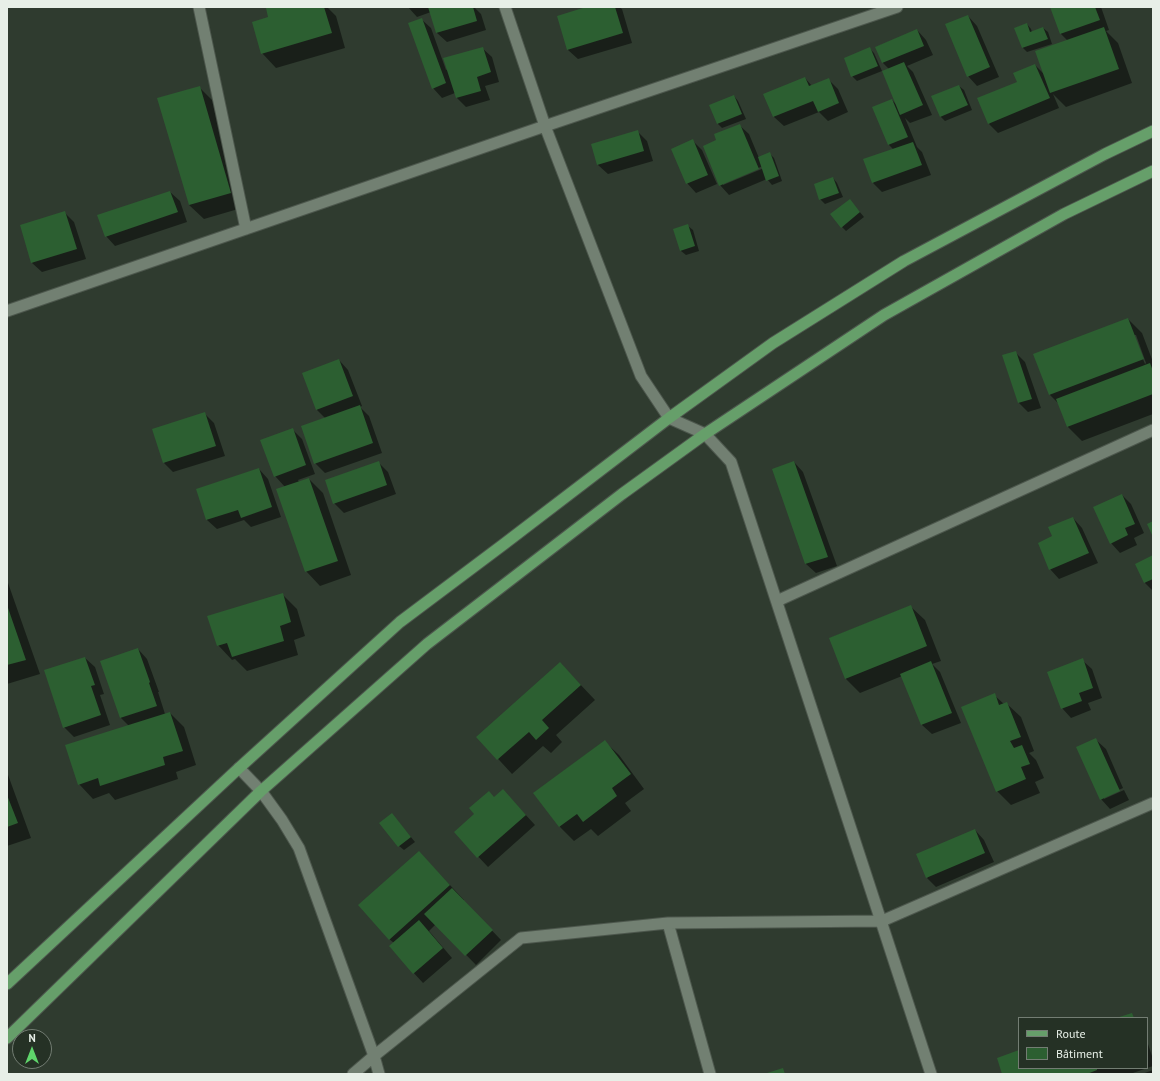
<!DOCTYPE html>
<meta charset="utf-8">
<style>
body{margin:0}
#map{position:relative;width:1160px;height:1081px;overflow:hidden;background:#2f3b2f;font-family:"PT Sans",sans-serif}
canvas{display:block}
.frame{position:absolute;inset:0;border:8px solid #e7efe7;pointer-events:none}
.legend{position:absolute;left:1018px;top:1017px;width:130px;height:52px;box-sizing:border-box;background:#253125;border:1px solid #737d73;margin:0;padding:5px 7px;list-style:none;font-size:12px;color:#e7efe7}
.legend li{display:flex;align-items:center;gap:8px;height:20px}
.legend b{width:20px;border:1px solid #737d73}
.north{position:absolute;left:12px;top:1029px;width:40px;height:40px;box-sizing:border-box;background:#253125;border:1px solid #737d73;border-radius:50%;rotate:0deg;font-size:11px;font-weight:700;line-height:16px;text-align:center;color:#e7efe7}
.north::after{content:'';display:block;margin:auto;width:14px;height:18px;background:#5fd56b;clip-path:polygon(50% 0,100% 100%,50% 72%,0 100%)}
</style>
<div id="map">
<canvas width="1160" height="1081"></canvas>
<div class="frame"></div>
<ul class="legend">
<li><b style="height:5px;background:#669f6a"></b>Route</li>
<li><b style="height:11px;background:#2c5f31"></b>Bâtiment</li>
</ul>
<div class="north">N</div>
</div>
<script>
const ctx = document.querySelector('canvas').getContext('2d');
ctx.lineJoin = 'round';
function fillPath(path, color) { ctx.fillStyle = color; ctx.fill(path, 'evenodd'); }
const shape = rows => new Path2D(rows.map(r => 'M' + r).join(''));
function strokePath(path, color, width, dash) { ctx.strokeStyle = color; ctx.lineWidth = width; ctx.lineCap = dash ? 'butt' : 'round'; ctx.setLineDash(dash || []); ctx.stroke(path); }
const shadow = shape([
 [274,7,327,7,336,16,345,48,276,68,262,53,270,17],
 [408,7,474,7,481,14,486,30,447,42,437,33,431,12,417,17],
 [589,7,619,7,622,9,632,43,578,59,568,50,558,17],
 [1052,7,1101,7,1109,30,1106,31,1118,43,1132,83,1066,107,1053,94,1059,108,998,133,989,124,1018,82,1035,65,1045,75,1068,41,1061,34],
 [968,16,977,26,999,77,977,86,968,76],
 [421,19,431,28,446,70,482,48,492,57,499,82,485,86,490,100,466,107,457,98,455,93,442,98,433,88],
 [1027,24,1031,29,1032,32,1043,28,1048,32,1052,44,1027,52,1023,48,1015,28],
 [917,30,926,40,933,55,907,66,913,72,932,115,910,123,905,118,917,147,922,152,931,175,882,192,873,183,894,150,889,145,873,108,892,100,897,105,889,69,883,63,876,47],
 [870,49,874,53,882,71,857,81,852,76],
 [805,78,812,86,828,79,838,89,848,112,828,121,819,112,784,126,774,117,765,95],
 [959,86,964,90,972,110,945,121,940,116],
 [199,87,214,102,245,207,204,219,189,205],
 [734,96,738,101,746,119,722,128,718,124,710,106],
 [739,125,749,134,759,158,770,154,774,158,782,181,772,185,767,179,729,195,720,185,717,141],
 [763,166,764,168,723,185,723,183],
 [637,131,647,141,653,161,608,174,598,165,592,145],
 [693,141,702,150,717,184,696,193,687,183],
 [833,178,837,183,843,197,825,204,820,199],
 [170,192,180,201,187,222,115,246,106,236],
 [854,205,864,217,846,231,842,227],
 [64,212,74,222,86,259,42,272,32,263],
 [688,226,693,230,699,251,686,255,681,251,674,230],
 [1128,319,1142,333,1153,362,1153,414,1082,441,1068,427,1060,405,1050,395,1034,355],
 [1133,335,1136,335,1146,363,1145,364],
 [1015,352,1025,362,1041,408,1028,412,1019,403],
 [339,360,348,370,362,406,360,407,369,416,382,453,325,473,315,463,325,418,317,410,304,374],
 [204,413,214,423,225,456,173,472,164,463],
 [292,429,302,439,315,474,298,480,299,482,309,479,323,493,351,575,320,586,306,571,285,487,275,476],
 [378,462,388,472,396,494,344,513,334,503],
 [794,462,803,472,837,566,816,573,806,564,773,470],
 [259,469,268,479,281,517,251,527,244,520,217,529,207,520,197,490],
 [1122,495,1131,504,1144,533,1134,538,1137,545,1120,553,1111,543],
 [1073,518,1082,528,1098,563,1059,579,1050,569,1053,537],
 [1153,556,1153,591,1145,583],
 [7,580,40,674,7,684],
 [282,594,297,609,305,636,294,640,298,655,247,671,235,659,232,660,218,645],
 [910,606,925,620,941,661,932,664,940,672,961,723,932,734,922,725,902,676,860,693,846,679,830,638],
 [138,649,147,659,159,692,158,692,165,714,170,713,184,727,196,765,176,772,178,779,115,800,109,793,93,799,79,784,129,726,121,718,101,662],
 [85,658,95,667,104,694,100,695,110,725,74,737,64,727],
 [1082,660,1092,669,1102,698,1088,703,1091,710,1071,718,1062,708],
 [560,663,595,700,556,735,562,742,551,753,543,746,512,774,478,737],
 [994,695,1004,704,1006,703,1021,717,1034,751,1029,753,1036,760,1044,778,1035,782,1040,793,1011,805,997,791],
 [1096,740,1106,749,1123,788,1104,797,1104,799,1124,790,1129,800,1110,809,1101,799],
 [604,741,619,755,644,789,625,803,631,811,598,836,591,829,574,841,560,827,534,793],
 [7,772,31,838,7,846],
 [494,798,512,800,535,825,488,867,455,832],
 [396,819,415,842,404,850,399,846],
 [975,830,984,840,994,862,936,887,927,878],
 [419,852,464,900,463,900,501,940,476,965,436,924,429,931,452,958,423,983,390,947,394,943,389,939],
 [1147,1041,1153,1059,1153,1066,1130,1074,1003,1074,1019,1052,1019,1068,1147,1068],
 [1153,1070,1153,1074,1142,1074]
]);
const building = shape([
 [271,7,324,7,332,33,261,54,252,22,268,17,266,8],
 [428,7,458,7,458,8,473,7,477,21,436,33],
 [586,7,615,7,623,33,567,50,557,16],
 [1050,7,1095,7,1100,20,1060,34],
 [968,15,990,67,967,77,945,24],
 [422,18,446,83,432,89,408,23],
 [1027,23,1030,32,1043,27,1048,39,1022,48,1014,28],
 [1104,27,1119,69,1050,93,1035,51],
 [917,29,924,46,882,63,875,47],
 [483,47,491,72,477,77,481,91,456,98,443,58],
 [870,47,878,66,851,77,844,58],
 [904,62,923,105,900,115,882,71],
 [1035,64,1050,98,988,124,977,98,1017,82,1013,73],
 [805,77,809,86,829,78,839,103,818,112,813,101,773,117,763,94],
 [959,85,968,105,940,117,931,96],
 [200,86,231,193,189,205,157,98],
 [734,95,742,114,717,124,709,105],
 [892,99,908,137,888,145,872,107],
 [740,124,759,169,719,186,703,146,716,140,714,134],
 [638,130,644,151,597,165,591,144],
 [693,139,708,175,686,184,671,149],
 [913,142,922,165,872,183,863,159],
 [770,152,779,176,766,181,758,157],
 [833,177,839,193,819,200,814,184],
 [170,191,178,212,105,237,97,215],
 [850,199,860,212,841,228,830,214],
 [65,211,77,249,31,263,20,225],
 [688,224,695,246,680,251,673,229],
 [1128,318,1144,359,1049,395,1033,354],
 [1016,351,1032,399,1018,403,1002,355],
 [339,359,353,396,316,410,302,373],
 [1150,363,1153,371,1153,394,1067,427,1056,399],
 [360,405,373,443,314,464,301,426],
 [205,412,216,446,163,463,152,429],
 [293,428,306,465,274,477,260,440],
 [379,461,387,485,333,504,325,480],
 [794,461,828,557,805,564,772,469],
 [259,468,272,507,241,518,238,510,206,520,196,489],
 [309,478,338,561,305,572,276,489],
 [1122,494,1135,524,1125,528,1128,535,1110,544,1093,507],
 [1073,517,1089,553,1049,570,1038,543,1052,536,1048,527],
 [1153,521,1153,537,1147,524],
 [1153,555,1153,579,1144,583,1135,564],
 [283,593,291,622,280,626,284,641,232,657,227,643,217,646,207,616],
 [7,605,26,660,7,665],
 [911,605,927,646,845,679,829,638],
 [138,648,150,682,149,683,157,706,120,718,100,661],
 [85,657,95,685,91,686,101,715,63,728,44,670],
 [1083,658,1093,688,1079,693,1082,701,1061,709,1047,672],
 [931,661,952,713,921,725,900,674],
 [560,662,581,685,542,720,549,728,536,740,529,732,497,760,476,737],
 [995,693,999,705,1007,702,1021,737,1010,741,1014,748,1022,745,1030,764,1021,767,1026,779,996,792,961,707],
 [170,712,183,751,163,757,165,765,100,786,98,778,78,785,65,745],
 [1096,738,1120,791,1100,800,1076,747],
 [605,740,631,774,612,788,617,796,583,822,577,814,559,827,533,793],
 [503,789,526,815,477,858,454,832,474,814,469,808,489,791,494,797],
 [7,795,18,823,7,827],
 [392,813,411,837,398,847,379,823],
 [975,829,985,853,926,878,916,854],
 [419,851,450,885,389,940,358,905],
 [452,888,493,930,465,956,424,914],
 [419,920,443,948,413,974,389,946],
 [1132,1013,1134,1018,1116,1018],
 [1019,1050,1019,1068,1097,1068,1097,1070,1087,1074,1002,1074,997,1058],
 [783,1068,785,1074,764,1074]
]);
const minor = shape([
 [199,7,246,229],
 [505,7,545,126,641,376,669,418,705,434,731,462,931,1074],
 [7,311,545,126,897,7],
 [777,601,1153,430],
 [239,768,261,791,282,820,299,848,374,1056,379,1074],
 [668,923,710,1074],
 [353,1074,374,1056,521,938,668,923,882,921,1153,803]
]);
const primary = shape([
 [7,984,239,768,400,622,504,544,669,418,773,343,904,261,1105,154,1153,131],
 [7,1038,261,791,427,644,622,494,705,434,884,315,1064,214,1153,171]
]);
fillPath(shadow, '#0007');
fillPath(building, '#2c5f31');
strokePath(minor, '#4d574d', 13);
strokePath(primary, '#4d574d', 13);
strokePath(minor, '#728072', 11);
strokePath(primary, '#669f6a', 11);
</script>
